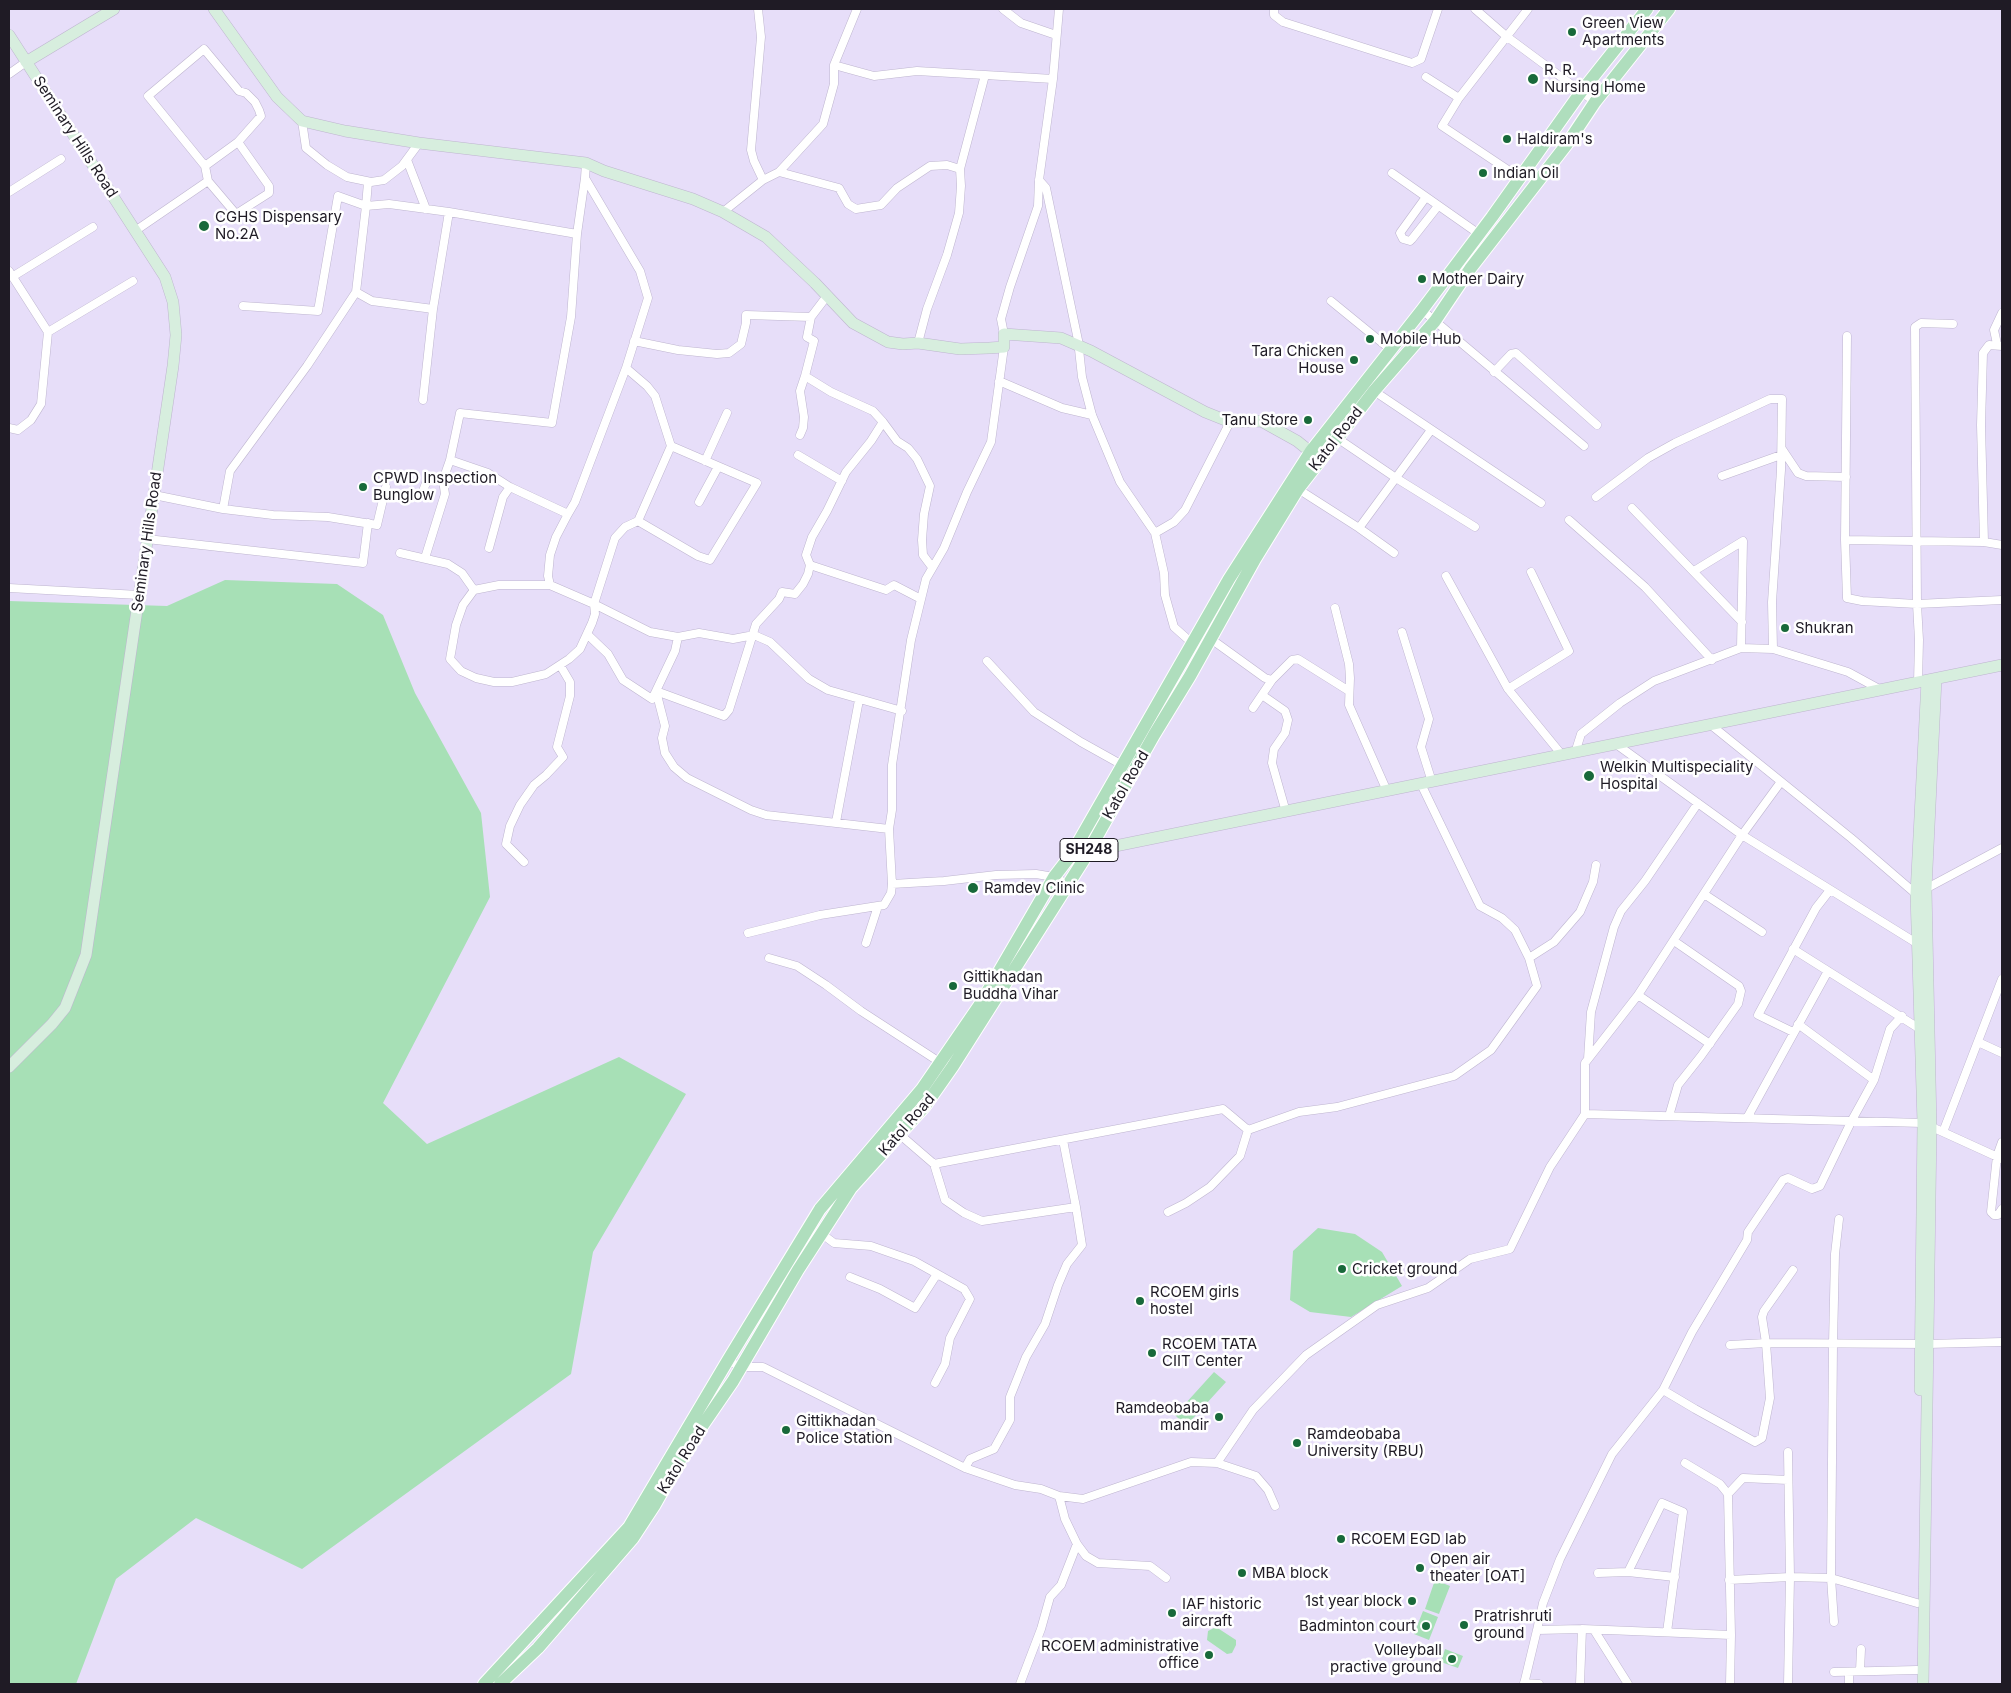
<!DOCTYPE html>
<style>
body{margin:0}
#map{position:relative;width:2011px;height:1693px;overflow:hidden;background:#e7def9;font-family:Inter,sans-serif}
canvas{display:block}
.frame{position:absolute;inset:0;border:10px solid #1f1b25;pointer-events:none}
</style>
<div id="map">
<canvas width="2011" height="1693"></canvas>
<div class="frame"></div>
</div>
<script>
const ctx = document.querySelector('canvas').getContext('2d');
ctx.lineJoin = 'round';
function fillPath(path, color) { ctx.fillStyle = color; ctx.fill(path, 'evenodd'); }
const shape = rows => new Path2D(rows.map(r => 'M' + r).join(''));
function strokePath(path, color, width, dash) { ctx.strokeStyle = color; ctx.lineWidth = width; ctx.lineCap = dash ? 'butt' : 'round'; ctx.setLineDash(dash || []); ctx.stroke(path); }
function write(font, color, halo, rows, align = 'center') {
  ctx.font = font + ' Inter,sans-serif'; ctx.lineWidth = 5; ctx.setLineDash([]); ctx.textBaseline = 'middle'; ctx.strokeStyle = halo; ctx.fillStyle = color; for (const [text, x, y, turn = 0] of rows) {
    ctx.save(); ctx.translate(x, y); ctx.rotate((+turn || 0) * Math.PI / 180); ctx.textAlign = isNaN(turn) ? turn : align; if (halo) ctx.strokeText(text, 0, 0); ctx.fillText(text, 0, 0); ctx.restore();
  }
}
const green = shape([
 [225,580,337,584,383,615,415,693,481,813,490,897,383,1103,427,1144,619,1057,686,1094,593,1252,571,1374,302,1569,196,1518,116,1579,76,1684,9,1684,9,601,167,606],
 [1318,1228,1355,1234,1382,1252,1402,1286,1351,1317,1310,1312,1290,1300,1293,1251],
 [1214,1372,1226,1382,1186,1426,1175,1415],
 [1435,1580,1450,1586,1439,1614,1425,1609],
 [1423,1611,1438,1617,1429,1640,1414,1634],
 [1216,1627,1236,1640,1236,1645,1232,1653,1227,1654,1207,1640,1208,1631],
 [1445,1649,1463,1656,1458,1668,1441,1662]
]);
const street = shape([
 [758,9,761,37,751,150,754,161,763,180],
 [1003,9,1021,23,1056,35],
 [1274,9,1274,15,1283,22,1412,63,1421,59,1438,9],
 [1475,9,1506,36,1595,102],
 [834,65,874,76,917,71,1053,79],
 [9,74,26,62],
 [1426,77,1459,98],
 [302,121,306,148,327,165,347,177,371,182,384,180,402,166,419,143],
 [407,160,426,209],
 [205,166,148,96,204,49,239,91,246,93,255,102,259,110,261,116,238,142],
 [960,169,985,75],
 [779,172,823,124,834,84,834,65,857,9],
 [1392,173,1479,234],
 [585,178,577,234,571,317,552,423,460,413,450,460,488,473,510,487,568,514,575,502,626,368],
 [1520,178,1442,126,1459,98,1528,9],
 [1039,180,1046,188,1078,340,1082,377,1092,415,1120,482,1155,533,1164,573,1165,595,1174,627,1192,643],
 [9,192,61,159],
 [1426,197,1400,233,1403,239,1410,241,1412,239,1438,206],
 [449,212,389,204,366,206,356,292,372,301,433,309,449,212,577,234],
 [723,212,763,180,779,172,839,188,848,204,856,209,881,205,897,188,930,166,947,165,960,169,961,186,959,213,947,255,927,309,918,343],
 [135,231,208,181,236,214,269,193,269,186,238,142,205,166,208,181],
 [9,271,48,332,41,404,31,420,18,430,9,428],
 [12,277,93,227],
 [1331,301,1391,350],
 [243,306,318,311,338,196,366,206,368,182],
 [1422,310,1584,446],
 [48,332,133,281],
 [1004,334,1001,319,1010,287,1038,206,1039,180,1053,79,1059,9],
 [1847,336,1845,540,1847,598,1862,601,1917,604,1915,327,1921,323,1953,324],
 [634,341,678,350,717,354,729,353,741,344,746,323,746,315,811,317],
 [1997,344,1994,330,2002,313],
 [2002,346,1989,345,1983,353,1981,425,1984,542,2002,545],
 [1494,372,1511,354,1516,353,1597,425],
 [999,381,1062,408,1092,415],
 [1374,391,1541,503],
 [423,400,433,309],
 [883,422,897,441,908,448,917,459,930,486,924,514,922,540,923,555,932,567],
 [800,435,803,428,804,417,800,391,805,376],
 [1337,438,1396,478,1475,527],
 [1782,449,1798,473,1806,476,1846,477],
 [798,455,842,481],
 [705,461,727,413],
 [1722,476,1781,455],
 [1298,489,1359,528],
 [423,491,426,483,432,479,443,480],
 [154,495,223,509,273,515,328,517,377,525,386,487],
 [1596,497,1648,458,1675,443,1770,399,1782,399,1781,470,1772,602,1773,649],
 [699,502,718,467],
 [1632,508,1742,622],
 [223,509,230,471,307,366,356,292],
 [1569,520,1645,587,1712,660],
 [638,521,698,556,710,560,757,483,671,446],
 [1155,533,1174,522,1185,510,1230,422],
 [147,539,363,563,368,523],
 [1845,540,1984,542],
 [489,548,503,497,510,487],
 [400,553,448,564,462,573,474,590,463,605,456,625,450,659,461,671,476,678,494,682,512,682,546,674,569,659,580,649,592,623,595,614,594,604,615,538,625,527,638,521,671,446,655,396,647,386,626,368,648,298,640,271,585,178,586,163],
 [1394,553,1359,528,1431,430],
 [425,558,445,494,443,480,450,460],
 [810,565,886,590,894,585,921,599],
 [1694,571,1743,541,1741,648],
 [1531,572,1569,651,1508,689,1562,755],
 [1446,576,1508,689],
 [550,585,548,576,550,555,556,537,568,514],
 [9,588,139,595],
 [474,590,499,585,550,585,594,604,650,632,678,637,699,633,733,639,754,635,770,642,809,679,828,690,902,711],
 [1335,608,1349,664,1350,678,1349,705,1387,791],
 [1402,632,1429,719,1421,747,1432,782],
 [587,634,608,654,623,680,652,699,656,691,665,726,662,738,665,753,674,767,687,778,751,810,766,815,889,829],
 [678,637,675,651,656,691,724,716,729,710,756,624,779,599,782,592,795,594,803,584,808,574,810,565,806,555,812,537,827,511,846,472,871,441,883,422,873,411,831,392,805,376,814,341,807,337,811,317,827,296],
 [1211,639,1265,678,1272,680,1292,660,1298,659,1349,691],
 [987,661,1034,712,1081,742,1124,766],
 [1918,683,1919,640,1917,604,2002,600],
 [1262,695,1285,711,1288,720,1285,733,1274,749,1272,763,1286,812],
 [1253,708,1272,680],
 [1711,725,1851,838,1916,894,2002,848],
 [1616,744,1742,835,1918,944],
 [1575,753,1581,734,1620,703,1654,681,1741,648,1773,649,1848,672,1881,690],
 [836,822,859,700],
 [524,862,506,844,510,826,520,805,534,785,546,775,563,757,557,747,570,696,570,682,560,665],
 [892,884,944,881,996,875,1036,874,1054,877,1068,884],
 [1704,894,1762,932],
 [748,933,820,915,884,905,891,893,892,884,889,829,892,810,892,765,911,640,926,579,944,548,967,492,991,442,1004,347],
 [866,943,878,906],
 [1793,949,1920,1029],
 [769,958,797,966,826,985,861,1011,941,1063],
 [1529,958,1554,942,1580,912,1593,882,1596,865],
 [1638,995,1710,1044],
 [1798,1024,1874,1080],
 [1793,1032,1758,1015,1816,908,1830,890],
 [1978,1042,2002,1053],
 [1588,1059,1591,1012,1614,927,1621,911,1645,881,1698,803],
 [1585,1114,1923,1123,2002,1159],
 [1669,1116,1678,1085,1701,1056,1738,1004,1741,991,1739,986,1674,941],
 [1747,1118,1828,971],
 [1248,1130,1299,1112,1337,1107,1454,1076,1491,1050,1537,986,1529,958,1515,930,1502,918,1480,906,1421,784],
 [1943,1132,2002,979],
 [898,1133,934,1164,1223,1109,1248,1130,1240,1156,1210,1187,1186,1203,1168,1212],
 [2002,1142,1997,1156,1991,1212,1994,1215,1998,1215,2002,1209],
 [934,1164,945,1200,964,1213,982,1221,1076,1207,1063,1140],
 [822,1234,834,1243,871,1246,914,1261,964,1289,970,1299,950,1338,945,1364,935,1383],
 [850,1277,880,1289,915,1308,937,1274],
 [1730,1345,1766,1343,1762,1317,1764,1311,1793,1270],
 [728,1360,740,1367,763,1367,965,1468,1015,1485,1041,1489,1059,1496,1083,1499,1191,1462,1217,1463,1256,1476,1268,1490,1275,1506],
 [1663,1390,1692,1332,1747,1240,1748,1232,1783,1180,1788,1178,1812,1189,1820,1186,1852,1120,1874,1080,1890,1029,1902,1016],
 [1217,1463,1253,1410,1306,1355,1377,1305,1428,1288,1470,1259,1510,1249,1550,1167,1585,1114,1585,1063,1638,995,1742,835,1780,783],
 [1685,1463,1720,1484,1728,1494,1731,1635],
 [965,1468,970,1459,994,1449,1010,1420,1010,1397,1026,1357,1045,1324,1058,1285,1067,1264,1082,1245,1076,1207],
 [1728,1494,1743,1478,1788,1480],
 [1059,1496,1065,1519,1077,1544,1086,1556,1098,1563,1150,1566,1166,1578],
 [1628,1572,1675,1577],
 [1598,1573,1628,1572,1662,1503,1683,1512,1667,1632],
 [1729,1580,1790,1577,1788,1452],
 [1834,1622,1831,1578,1833,1344,1835,1254,1839,1219],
 [1537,1630,1543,1603,1560,1559,1612,1454,1663,1390,1695,1409,1755,1442,1762,1438,1770,1398,1766,1343,1928,1344,2002,1342],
 [1594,1630,1628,1684],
 [1860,1671,1861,1649],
 [1834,1672,1917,1670],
 [1524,1683,1539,1684],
 [1020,1684,1041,1629,1050,1597,1061,1585,1077,1544],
 [1524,1684,1537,1630,1582,1629,1731,1635,1730,1684],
 [1580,1684,1582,1629],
 [1788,1684,1790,1577,1831,1578,1917,1603],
 [1849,1684,1849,1672]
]);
const secondary = shape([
 [214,9,277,97,302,121,345,131,419,143,586,163,604,171,693,199,723,212,766,237,815,283,853,323,888,342,903,344,918,343,960,349,989,348,1004,347,1004,334,1061,338,1091,351,1205,412,1230,422,1261,421,1297,441,1317,457],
 [9,35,165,277,173,302,176,335,173,366,86,955,65,1008,52,1024,9,1067],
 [26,62,114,9],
 [1071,855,2002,665],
 [1920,1390,1923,1123,1916,894,1927,681],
 [1923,1684,1931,1127,1926,889,1936,679]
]);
const primary = shape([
 [484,1684,629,1527,728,1360,820,1209,922,1089,979,1006,1054,877,1071,855,1229,579,1311,451,1422,310,1492,217,1581,92,1647,9],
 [500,1684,538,1648,633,1538,654,1506,685,1451,733,1381,798,1270,851,1188,925,1106,953,1066,1083,861,1154,735,1190,676,1255,559,1298,489,1374,391,1435,321,1470,269,1567,144,1595,102,1669,9]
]);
const markers = [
 [1572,32,5,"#18693a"],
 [1533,79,6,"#18693a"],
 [1507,139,5,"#18693a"],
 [1483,173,5,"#18693a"],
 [204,226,6,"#18693a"],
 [1422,279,5,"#18693a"],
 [1370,339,5,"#18693a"],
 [1354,360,5,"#18693a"],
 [1308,420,5,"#18693a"],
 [363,487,5,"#18693a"],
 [1785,628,5,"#18693a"],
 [1589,776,6,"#18693a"],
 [973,888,6,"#18693a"],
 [953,986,5,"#18693a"],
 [1342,1269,5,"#18693a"],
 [1140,1301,5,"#18693a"],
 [1152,1353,5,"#18693a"],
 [1219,1417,5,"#18693a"],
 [786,1430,5,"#18693a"],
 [1297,1443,5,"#18693a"],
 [1341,1539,5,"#18693a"],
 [1420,1568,5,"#18693a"],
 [1242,1573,5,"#18693a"],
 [1412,1601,5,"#18693a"],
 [1172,1613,5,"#18693a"],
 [1464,1625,5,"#18693a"],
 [1426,1626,5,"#18693a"],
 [1209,1655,5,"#18693a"],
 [1452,1659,5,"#18693a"]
];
const shields = [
 [1089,850,58]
];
const shieldNames = [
 ["SH248",1089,850]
];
const poiNames = [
 ["Green View",1582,23],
 ["Apartments",1582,40],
 ["R. R.",1544,70],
 ["Nursing Home",1544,87],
 ["Haldiram's",1517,139],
 ["Indian Oil",1493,173],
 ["CGHS Dispensary",215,217],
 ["No.2A",215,234],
 ["Mother Dairy",1432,279],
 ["Mobile Hub",1380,339],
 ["Tara Chicken",1344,351,"right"],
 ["House",1344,368,"right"],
 ["Tanu Store",1298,420,"right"],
 ["CPWD Inspection",373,478],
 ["Bunglow",373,495],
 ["Shukran",1795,628],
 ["Welkin Multispeciality",1600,767],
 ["Hospital",1600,784],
 ["Ramdev Clinic",984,888],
 ["Gittikhadan",963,977],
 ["Buddha Vihar",963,994],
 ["Cricket ground",1352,1269],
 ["RCOEM girls",1150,1292],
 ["hostel",1150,1309],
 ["RCOEM TATA",1162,1344],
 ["CIIT Center",1162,1361],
 ["Ramdeobaba",1209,1408,"right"],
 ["mandir",1209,1425,"right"],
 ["Gittikhadan",796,1421],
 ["Police Station",796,1438],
 ["Ramdeobaba",1307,1434],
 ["University (RBU)",1307,1451],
 ["RCOEM EGD lab",1351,1539],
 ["Open air",1430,1559],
 ["theater [OAT]",1430,1576],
 ["MBA block",1252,1573],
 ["1st year block",1402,1601,"right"],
 ["IAF historic",1182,1604],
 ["aircraft",1182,1621],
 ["Pratrishruti",1474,1616],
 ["ground",1474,1633],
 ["Badminton court",1416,1626,"right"],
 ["RCOEM administrative",1199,1646,"right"],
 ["office",1199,1663,"right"],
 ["Volleyball",1442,1650,"right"],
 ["practive ground",1442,1667,"right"]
];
const streetNames = [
 ["Seminary Hills Road",75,137,57],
 ["Katol Road",1336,439,-52],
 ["Seminary Hills Road",147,542,-82],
 ["Katol Road",1126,785,-60],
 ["Katol Road",907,1125,-49],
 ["Katol Road",682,1460,-58]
];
fillPath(green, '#a7e0b6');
strokePath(street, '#beb5cf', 9);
strokePath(secondary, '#beb5cf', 12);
strokePath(primary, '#fff', 14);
strokePath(street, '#fff', 8);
strokePath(secondary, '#d7eede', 11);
strokePath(primary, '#afdebd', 12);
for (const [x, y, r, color] of markers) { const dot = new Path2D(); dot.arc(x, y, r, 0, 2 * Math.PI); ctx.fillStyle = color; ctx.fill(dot); strokePath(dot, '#fff', 2); }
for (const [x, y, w] of shields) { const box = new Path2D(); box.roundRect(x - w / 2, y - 11.5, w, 23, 4); ctx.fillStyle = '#fff'; ctx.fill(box); strokePath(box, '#1f1b25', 1); }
write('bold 14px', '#1f1b25', null, shieldNames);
write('15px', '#1f1b25', '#fff', poiNames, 'left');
write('15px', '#1f1b25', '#fff', streetNames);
</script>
